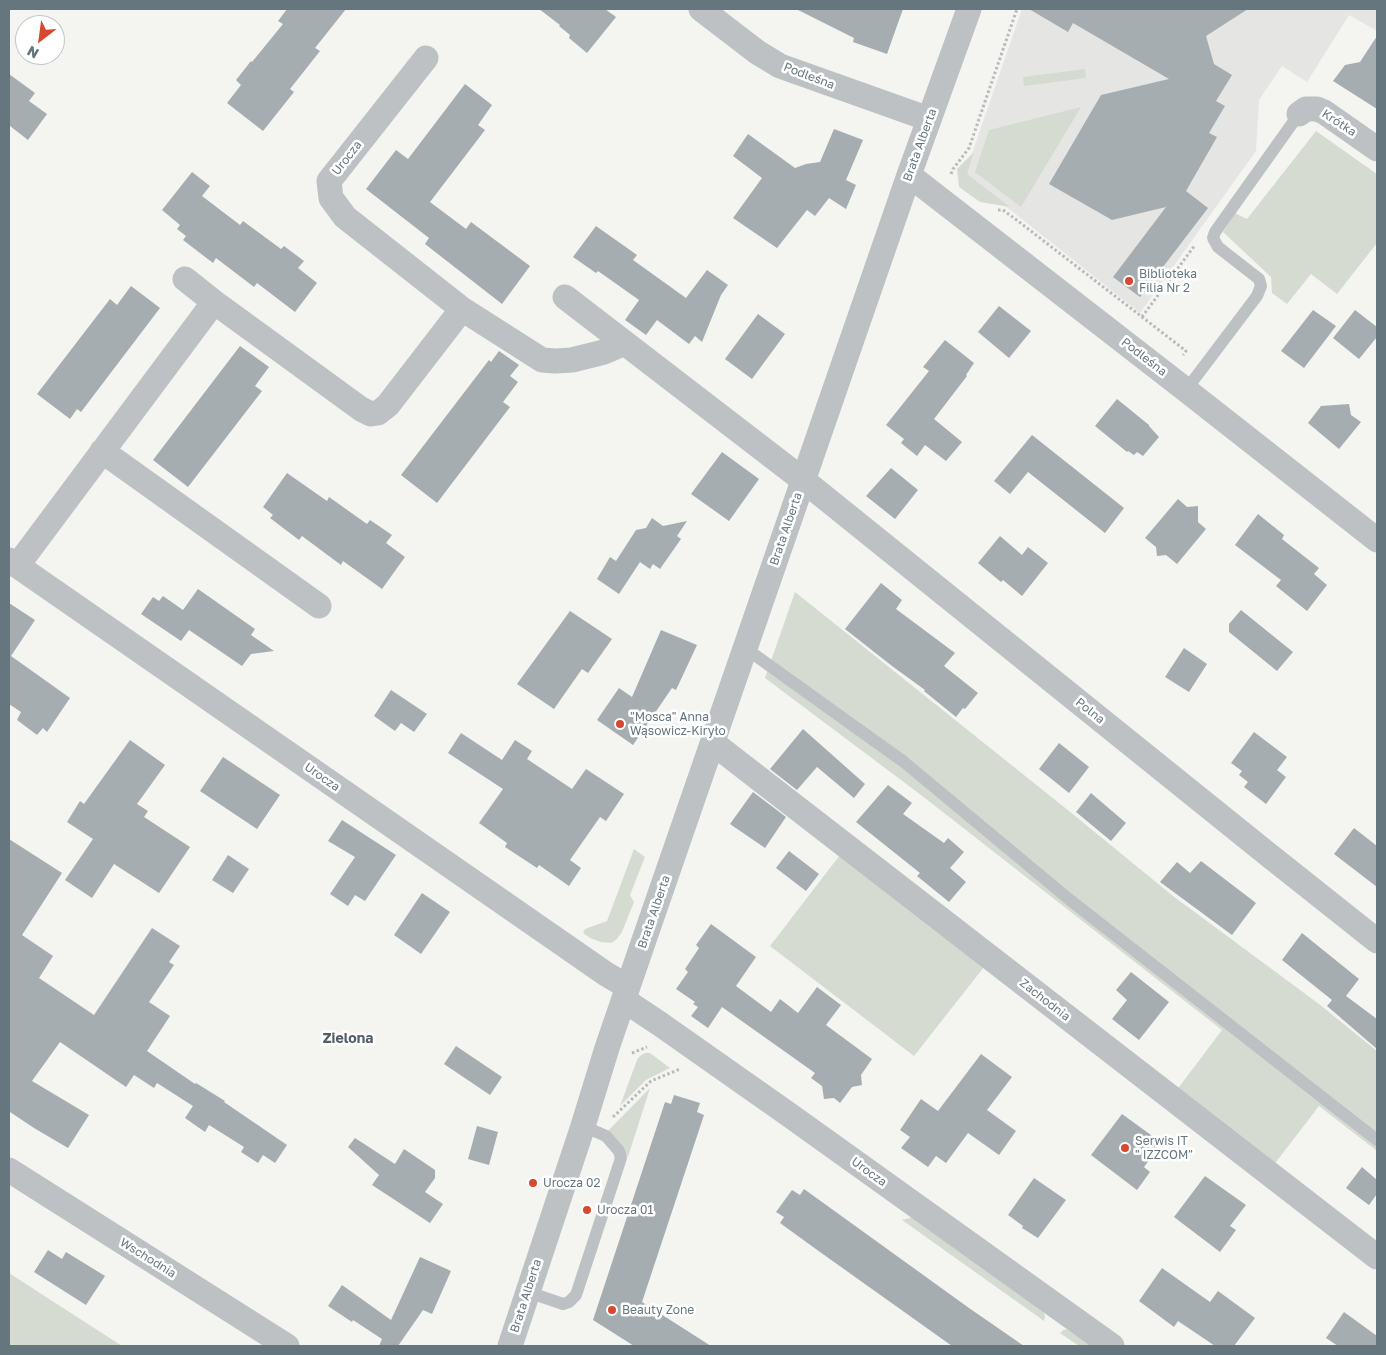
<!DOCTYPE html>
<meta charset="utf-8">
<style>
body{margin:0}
#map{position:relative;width:1386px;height:1355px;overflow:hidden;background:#f4f4f1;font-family:"Golos Text",sans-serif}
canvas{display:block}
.frame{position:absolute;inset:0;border:10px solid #65767f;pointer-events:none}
.north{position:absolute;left:15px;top:15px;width:50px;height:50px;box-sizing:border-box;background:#fff;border:1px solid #c1c8cc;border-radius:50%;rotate:210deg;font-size:14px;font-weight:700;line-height:20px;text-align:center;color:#65767f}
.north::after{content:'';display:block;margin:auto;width:18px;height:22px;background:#d6482f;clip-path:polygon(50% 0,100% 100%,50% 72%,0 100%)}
</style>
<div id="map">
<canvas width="1386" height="1355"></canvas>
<div class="frame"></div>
<div class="north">N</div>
</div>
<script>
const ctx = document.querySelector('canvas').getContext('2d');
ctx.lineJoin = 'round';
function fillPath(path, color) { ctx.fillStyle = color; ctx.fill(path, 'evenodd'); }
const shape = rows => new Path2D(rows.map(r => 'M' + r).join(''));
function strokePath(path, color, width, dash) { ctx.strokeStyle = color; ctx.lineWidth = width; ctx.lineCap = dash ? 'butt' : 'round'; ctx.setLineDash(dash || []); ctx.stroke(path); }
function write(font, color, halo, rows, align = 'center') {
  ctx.font = font + ' "Golos Text",sans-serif'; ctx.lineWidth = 5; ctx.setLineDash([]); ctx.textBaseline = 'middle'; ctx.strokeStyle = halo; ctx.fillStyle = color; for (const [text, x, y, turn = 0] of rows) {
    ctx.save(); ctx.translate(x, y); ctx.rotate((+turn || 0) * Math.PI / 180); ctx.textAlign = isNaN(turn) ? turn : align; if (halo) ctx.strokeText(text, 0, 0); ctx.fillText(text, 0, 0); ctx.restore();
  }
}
const built = shape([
 [1022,9,1377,9,1377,31,1349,15,1307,82,1282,66,1259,100,1256,151,1140,313,965,174]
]);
const green = shape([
 [1085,69,1086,78,1024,86,1023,77],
 [1081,107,1021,207,975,172,989,130],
 [1316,131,1377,174,1377,243,1337,294,1311,274,1287,304,1272,293,1271,277,1223,232,1235,213,1247,219],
 [974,152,967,174,1010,207,980,202,959,187,957,169],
 [795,592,1069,811,1173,896,1319,1004,1377,1051,1377,1151,1319,1106,1273,1166,1176,1091,1222,1030,921,795,765,678],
 [634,849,645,857,630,895,634,902,622,932,616,940,611,943,601,942,590,938,583,933,585,929,607,921],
 [840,855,984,967,914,1056,770,946],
 [645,1053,650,1053,670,1068,646,1080,620,1106,637,1060,640,1056],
 [650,1088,628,1157,623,1150,604,1135],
 [914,1217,1043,1309,1045,1316,1044,1321,902,1220],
 [9,1273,122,1346,9,1346],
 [1070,1329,1093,1346,1079,1346,1060,1333,1063,1330]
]);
const building = shape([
 [287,9,346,9,315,48,320,51,290,89,294,92,263,131,227,103,241,85,236,80,251,61,252,62,283,24,278,21],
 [539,9,605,9,616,17,587,53,569,38,570,35,559,26,560,25],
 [796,9,903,9,887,54,853,42,854,38],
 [1029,9,1248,9,1206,36,1214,64,1232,75,1216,101,1225,106,1209,133,1217,137,1186,191,1208,208,1140,297,1113,277,1166,207,1112,220,1049,184,1101,95,1169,79,1073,23,1068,32],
 [1377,36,1377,109,1333,81,1345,65,1360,62],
 [9,74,35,93,29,101,47,114,28,140,10,126,9,128],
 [465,84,492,105,478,125,485,130,430,202,466,229,471,222,530,266,502,304,425,244,429,238,366,189,396,150,408,159],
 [834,129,863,140,846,180,856,185,846,209,829,198,815,216,807,210,777,248,733,218,762,178,733,156,748,134,795,168,806,164,820,162],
 [192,172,210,186,202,196,240,225,243,221,281,249,284,246,304,261,298,268,317,283,295,312,257,283,254,287,216,258,213,263,183,240,186,236,177,229,180,225,162,210],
 [596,226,637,255,633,260,686,298,707,270,728,285,721,295,702,342,695,336,689,344,657,320,646,335,625,320,639,300,598,271,596,273,573,257],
 [131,286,160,308,81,412,77,409,70,419,37,394,110,299,117,305],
 [999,306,1031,331,1009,358,978,332],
 [1313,310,1336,326,1304,368,1281,351],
 [1355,310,1377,327,1377,337,1359,359,1333,338],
 [758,314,785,334,752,379,725,359],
 [945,340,974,363,966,375,967,376,934,419,962,442,946,461,925,445,917,456,901,443,904,439,886,425,929,371,923,367],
 [240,346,269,367,255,386,262,391,188,487,153,460],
 [499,351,519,365,510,376,518,382,503,402,510,407,437,503,401,475,489,360,491,362],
 [1117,399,1149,425,1149,426,1159,437,1143,456,1137,452,1134,455,1128,451,1127,452,1095,426],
 [1349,404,1351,415,1361,422,1339,449,1308,423,1321,406],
 [1032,435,1124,508,1105,533,1028,472,1010,494,994,481],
 [722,452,759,479,729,521,691,494],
 [891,468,918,490,895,519,866,496],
 [287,473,327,501,329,497,367,524,370,520,392,535,386,543,405,557,382,589,343,561,341,565,302,536,299,540,270,518,273,515,263,507],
 [1178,499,1187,507,1198,506,1198,522,1206,529,1177,564,1166,555,1157,556,1156,547,1145,538],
 [1258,514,1284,535,1282,539,1319,568,1314,574,1327,585,1307,611,1276,586,1281,580,1235,545],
 [652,518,663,526,687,521,677,536,681,539,660,569,653,564,650,569,640,562,619,594,597,579,610,557,616,561,636,530,646,528],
 [1000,536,1022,555,1028,547,1048,563,1022,596,1003,580,1001,582,978,563],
 [881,583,902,600,896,609,955,653,944,666,978,693,965,709,963,708,956,717,924,691,925,690,892,666,845,629],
 [198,589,255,629,251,635,274,651,251,654,242,666,189,630,181,641,141,614,153,597,159,601,163,596,183,610],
 [9,603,35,620,11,656,70,698,47,732,43,728,37,735,17,720,21,712,9,704],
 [1241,610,1293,652,1277,671,1229,632,1229,624],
 [570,611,612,639,588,673,582,669,554,709,517,684],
 [661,630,697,645,676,690,672,688,633,745,597,720,619,688,632,697],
 [1184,648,1207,664,1189,692,1165,677],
 [391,690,427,714,414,732,401,723,395,731,374,716],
 [803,729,865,784,854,798,817,767,797,790,770,769],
 [1254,732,1287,757,1277,770,1286,777,1266,804,1244,787,1248,782,1239,775,1242,771,1231,763],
 [461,733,502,760,515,740,532,751,527,759,572,789,586,769,624,794,606,821,600,817,570,860,581,868,569,886,539,865,537,868,505,847,507,843,479,823,503,789,448,753],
 [130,740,165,765,137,804,148,811,144,817,190,847,159,893,114,864,92,898,65,880,93,839,67,822,80,801,84,804],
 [1059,743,1089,767,1069,793,1039,769],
 [223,757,280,795,257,829,200,791],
 [888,785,912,803,903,814,944,843,948,838,964,852,950,868,966,882,949,902,917,876,920,873,856,822],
 [753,792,786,817,765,848,730,824],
 [1091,793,1126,823,1111,841,1076,812],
 [342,820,396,855,365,901,355,895,348,906,330,894,355,857,328,841],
 [1354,828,1377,846,1377,887,1334,854],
 [9,839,62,873,22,935,53,956,39,978,94,1015,152,928,180,946,169,962,174,965,149,1002,170,1016,147,1051,195,1084,196,1083,225,1101,224,1102,287,1145,275,1163,263,1155,258,1163,241,1152,244,1147,209,1125,205,1132,185,1118,193,1106,157,1083,154,1088,134,1075,126,1087,60,1042,32,1081,89,1115,68,1148,34,1128,10,1112,9,1114],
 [789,851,819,874,806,891,776,868],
 [228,855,249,869,233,893,212,880],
 [1201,861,1256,903,1232,935,1160,882,1177,862,1190,873],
 [422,893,450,912,421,954,394,935],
 [711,924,756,957,736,986,771,1012,780,999,798,1013,817,987,841,1005,826,1025,872,1059,861,1075,862,1085,852,1087,840,1103,834,1098,824,1099,822,1086,811,1078,815,1073,722,1007,708,1028,691,1016,698,1007,693,1004,695,1002,676,989,688,972,685,969,699,948,696,945],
 [1302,933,1359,979,1346,996,1377,1019,1377,1049,1327,1006,1332,1000,1282,960],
 [1131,972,1169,1002,1139,1040,1112,1019,1127,1000,1116,990],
 [456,1046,502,1077,490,1095,444,1064],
 [981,1054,1012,1077,987,1110,1016,1131,999,1155,968,1133,946,1163,936,1156,928,1167,901,1148,910,1137,900,1130,921,1099,938,1111],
 [674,1095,700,1103,697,1112,704,1115,642,1302,711,1346,634,1346,593,1320,665,1102,671,1104],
 [1122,1114,1162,1143,1144,1167,1150,1172,1137,1190,1091,1155],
 [477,1126,498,1132,489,1165,468,1159],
 [355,1138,395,1164,404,1149,435,1170,435,1178,425,1192,443,1204,430,1223,372,1185,379,1175,348,1147],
 [1362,1167,1377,1180,1377,1194,1369,1205,1346,1188],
 [1205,1176,1246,1205,1230,1226,1236,1230,1220,1252,1174,1217],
 [1034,1178,1066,1200,1038,1238,1022,1228,1023,1226,1008,1215],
 [804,1189,969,1308,1024,1346,952,1346,820,1252,780,1223,784,1217,776,1212,792,1190,800,1195],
 [48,1250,62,1259,66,1252,105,1276,86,1305,34,1272],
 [420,1257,451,1271,432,1314,423,1310,398,1346,379,1346,382,1339,353,1320,352,1322,328,1306,342,1285,391,1320],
 [1162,1268,1210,1302,1218,1291,1255,1318,1234,1346,1215,1346,1178,1321,1174,1327,1139,1301],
 [1344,1312,1377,1336,1377,1346,1338,1346,1326,1338]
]);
const path = shape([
 [951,174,953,169,969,148,1017,9],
 [998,210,1003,210,1018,221,1186,351,1183,355],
 [1142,317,1195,245],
 [632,1053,647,1047],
 [613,1117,651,1081,680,1069]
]);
const lane = shape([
 [1186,390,1257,296,1261,286,1259,279,1218,247,1213,238,1215,232,1299,114],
 [745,648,904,762,1070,900,1377,1140],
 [528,1292,563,1304,569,1302,576,1295,621,1158,619,1151,606,1136,583,1126]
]);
const street = shape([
 [701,9,757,52,780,66,929,119],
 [426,58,329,181,331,198,345,217,462,309,542,360,555,361,572,360,604,352,625,343],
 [1299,114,1306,109,1317,109,1324,112,1377,149],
 [909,175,1186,390,1377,540],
 [185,279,214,302,361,409,371,414,378,413,388,405,462,309],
 [565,297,803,480,1265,852,1377,941],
 [102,451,319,606],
 [9,560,606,974,628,987],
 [17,566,214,302],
 [713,743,1377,1257],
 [624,1000,660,1024,788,1114,1112,1346],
 [9,1170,287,1346],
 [510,1346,583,1126,607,1048,644,940,909,175,969,9]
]);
const markers = [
 [1129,281,5,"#d6482f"],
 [620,724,5,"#d6482f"],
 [1125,1148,5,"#d6482f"],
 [533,1183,5,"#d6482f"],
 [587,1210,5,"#d6482f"],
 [612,1310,5,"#d6482f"]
];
const streetNames = [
 ["Podleśna",809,76,21],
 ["Krótka",1339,123,33],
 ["Brata Alberta",920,145,-70],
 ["Urocza",347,158,-52],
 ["Podleśna",1144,357,38],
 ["Brata Alberta",786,529,-71],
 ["Polna",1090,711,39],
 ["Urocza",322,777,35],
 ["Brata Alberta",654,912,-71],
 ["Zachodnia",1045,1000,38],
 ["Urocza",869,1172,36],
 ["Wschodnia",148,1258,32],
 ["Brata Alberta",526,1296,-72]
];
const poiNames = [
 ["Biblioteka",1139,274],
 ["Filia Nr 2",1139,288],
 ["\"Mosca\" Anna",630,717],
 ["Wąsowicz-Kiryło",630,731],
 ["Serwis IT",1135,1141],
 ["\" IZZCOM\"",1135,1155],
 ["Urocza 02",543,1183],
 ["Urocza 01",597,1210],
 ["Beauty Zone",622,1310]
];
const neighbourhoodNames = [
 ["Zielona",348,1039]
];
fillPath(built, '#e5e5e4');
fillPath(green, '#d6dbd2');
fillPath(building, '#a5adb1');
strokePath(path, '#b7babc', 3, [2.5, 2.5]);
strokePath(lane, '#bdc1c4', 12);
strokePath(street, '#bdc1c4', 25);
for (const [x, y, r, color] of markers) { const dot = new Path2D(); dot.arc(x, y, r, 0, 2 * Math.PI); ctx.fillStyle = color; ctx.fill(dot); strokePath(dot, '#fff', 2); }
write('12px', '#65767f', '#fff', streetNames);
write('12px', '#65767f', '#fff', poiNames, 'left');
write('bold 14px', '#535e65', '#fff', neighbourhoodNames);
</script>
